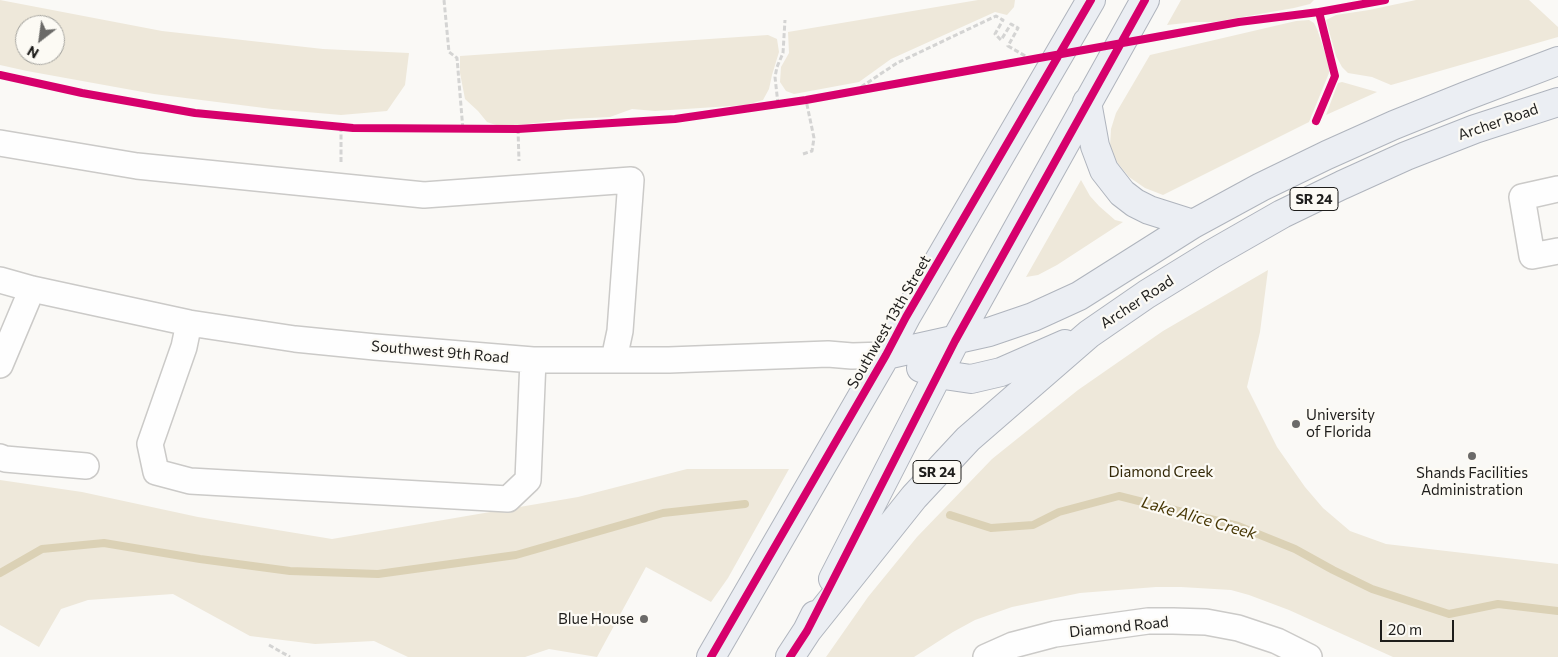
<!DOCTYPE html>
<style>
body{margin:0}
#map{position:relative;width:1558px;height:657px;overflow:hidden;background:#faf9f6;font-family:Commissioner,sans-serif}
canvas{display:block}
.north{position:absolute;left:15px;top:15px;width:50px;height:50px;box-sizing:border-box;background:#fcfaf4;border:1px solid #a3a29d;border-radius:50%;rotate:210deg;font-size:14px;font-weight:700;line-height:20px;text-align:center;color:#1e1d1b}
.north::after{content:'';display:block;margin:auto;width:18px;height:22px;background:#6b6a68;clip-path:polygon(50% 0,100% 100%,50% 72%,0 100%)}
.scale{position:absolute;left:1380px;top:620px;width:74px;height:22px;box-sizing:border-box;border:2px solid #1e1d1b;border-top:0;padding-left:6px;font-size:15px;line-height:18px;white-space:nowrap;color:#1e1d1b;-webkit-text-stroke:4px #fcfaf4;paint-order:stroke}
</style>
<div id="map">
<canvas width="1558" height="657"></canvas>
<div class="north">N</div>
<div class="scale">20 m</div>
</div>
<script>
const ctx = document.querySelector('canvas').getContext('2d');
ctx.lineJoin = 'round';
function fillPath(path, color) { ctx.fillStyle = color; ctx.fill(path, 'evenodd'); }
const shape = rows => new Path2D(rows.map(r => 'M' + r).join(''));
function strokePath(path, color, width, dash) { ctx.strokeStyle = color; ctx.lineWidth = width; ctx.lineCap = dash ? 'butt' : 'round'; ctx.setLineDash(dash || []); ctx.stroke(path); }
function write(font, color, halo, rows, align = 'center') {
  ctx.font = font + ' Commissioner,sans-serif'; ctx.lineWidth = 4.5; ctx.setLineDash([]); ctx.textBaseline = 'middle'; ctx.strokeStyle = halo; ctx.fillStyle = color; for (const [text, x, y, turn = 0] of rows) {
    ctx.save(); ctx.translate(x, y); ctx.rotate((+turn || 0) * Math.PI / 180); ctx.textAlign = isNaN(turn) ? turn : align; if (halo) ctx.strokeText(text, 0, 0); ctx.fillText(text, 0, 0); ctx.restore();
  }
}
const green = shape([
 [0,0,162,31,323,49,409,53,405,85,387,111,341,115,272,109,154,94,27,71,0,65],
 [25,25,55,25,55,55,25,55],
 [978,0,1015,0,1014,7,1007,15,995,12,891,59,859,82,794,94,786,91,780,82,781,67,789,53,788,32],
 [1181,0,1314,0,1310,4,1294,8,1214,22,1195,22,1167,25],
 [1416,0,1529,0,1558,27,1558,37,1391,85,1372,77,1348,73,1342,67,1336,56,1326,20,1336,15,1369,10],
 [1309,20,1314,23,1317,29,1329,65,1329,73,1309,122,1163,195,1145,188,1129,177,1116,161,1110,146,1111,129,1116,113,1150,55,1296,21],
 [768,35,777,39,779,52,772,75,769,89,763,100,746,105,655,111,632,109,610,117,568,119,502,127,487,122,478,111,465,99,460,73,460,56],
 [1342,82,1377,92,1326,115,1338,83],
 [1081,180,1090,196,1099,206,1115,220,1123,222,1057,265,1038,275,1026,277],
 [1268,270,1260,332,1247,387,1277,447,1305,487,1323,508,1350,531,1386,544,1558,564,1558,657,1393,657,1289,610,1249,595,1231,590,1181,587,1156,587,1080,593,1012,607,975,620,953,632,914,657,826,657,868,597,917,537,992,459,1078,390,1163,331],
 [687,469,789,469,728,578,711,602,646,567,597,657,549,649,525,657,408,657,374,641,315,644,250,636,173,594,88,600,61,609,39,647,0,625,0,480,82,492,198,517,332,539,578,497]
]);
const stream = shape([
 [950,515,991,528,1033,525,1059,512,1119,496,1238,526,1295,549,1333,570,1372,589,1449,614,1498,604,1558,611],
 [0,573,42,549,104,543,200,559,290,571,378,574,516,555,663,513,745,504]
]);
const path = shape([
 [444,0,449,52,457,58,463,130],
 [855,91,897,63,996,16,1003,20,995,34,1001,40,1011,24,1018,28,1008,46,1027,57],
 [778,104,775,77,777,67,783,53,785,20],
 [341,127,341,162],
 [518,129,519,161],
 [803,154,812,151,814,138,806,100],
 [269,645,290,657]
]);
const minor = shape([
 [0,143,137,166,424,195,631,180,620,331,614,359],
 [1558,189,1522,197,1532,256,1558,251],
 [0,280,32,289,189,323,295,339,375,347,533,360,669,360,828,354,852,356,886,355],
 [189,323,184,347,150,444,156,472,190,481,508,499,528,480,533,360],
 [0,365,32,289],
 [0,457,5,459,86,466],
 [986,657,1013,645,1055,634,1148,621,1173,621,1206,622,1238,628,1277,641,1309,657]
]);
const major = shape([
 [1087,102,1095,146,1104,170,1122,193,1135,203,1149,210,1193,224],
 [886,355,989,332,1033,317,1079,296,1193,224,1261,187,1327,155,1394,125,1466,96,1558,61],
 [921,368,937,374,971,379,1001,372,1065,344],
 [833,579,955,341,1145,0],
 [807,631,914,497,968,439,1089,334,1147,294,1212,254,1282,214,1342,185,1406,156,1475,129,1558,102],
 [711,657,886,355,906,317,1091,0],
 [790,657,807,631,815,615]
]);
const cycleway = shape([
 [0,75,82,93,195,113,353,128,518,129,675,119,806,100,1239,22,1319,12,1385,0],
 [1316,121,1335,76,1319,12],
 [711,657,886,355,906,317,1091,0],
 [790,657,807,631,955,341,1145,0]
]);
const markers = [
 [1296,424,5,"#6b6a68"],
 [1472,456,5,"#6b6a68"],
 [644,619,5,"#6b6a68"]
];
const shields = [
 [1314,199,48],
 [937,472,48]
];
const shieldNames = [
 ["SR 24",1314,199],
 ["SR 24",937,472]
];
const streetNames = [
 ["Archer Road",1498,122,-19],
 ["Archer Road",1137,302,-33],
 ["Southwest 13th Street",889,322,-60],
 ["Southwest 9th Road",440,352,5],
 ["Diamond Road",1119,627,-6]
];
const poiNames = [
 ["University",1306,415],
 ["of Florida",1306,432],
 ["Shands Facilities",1472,473,"center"],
 ["Administration",1472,490,"center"],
 ["Blue House",634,619,"right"]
];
const parkNames = [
 ["Diamond Creek",1161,472]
];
const waterNames = [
 ["Lake Alice Creek",1199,518,16]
];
fillPath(green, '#eee8da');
strokePath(stream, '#dbd1b5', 8);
strokePath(minor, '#cbcac8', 28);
strokePath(major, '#afb4bd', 30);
strokePath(path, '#d4d4d3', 3, [5, 2.5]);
strokePath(minor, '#fefefe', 25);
strokePath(major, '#ebeef3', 28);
strokePath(cycleway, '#d6006c', 8);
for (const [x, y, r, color] of markers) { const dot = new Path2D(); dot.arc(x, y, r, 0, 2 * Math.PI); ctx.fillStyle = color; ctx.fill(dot); strokePath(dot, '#fcfaf4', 2); }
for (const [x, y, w] of shields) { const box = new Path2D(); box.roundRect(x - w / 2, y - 11.5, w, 23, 4); ctx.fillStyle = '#fcfaf4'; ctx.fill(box); strokePath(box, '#1e1d1b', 1); }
write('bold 14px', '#1e1d1b', null, shieldNames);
write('15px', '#1e1d1b', '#fcfaf4', streetNames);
write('15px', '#1e1d1b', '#fcfaf4', poiNames, 'left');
write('15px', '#332807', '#fcfaf4', parkNames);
write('italic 16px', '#483806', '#fcfaf4', waterNames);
</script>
